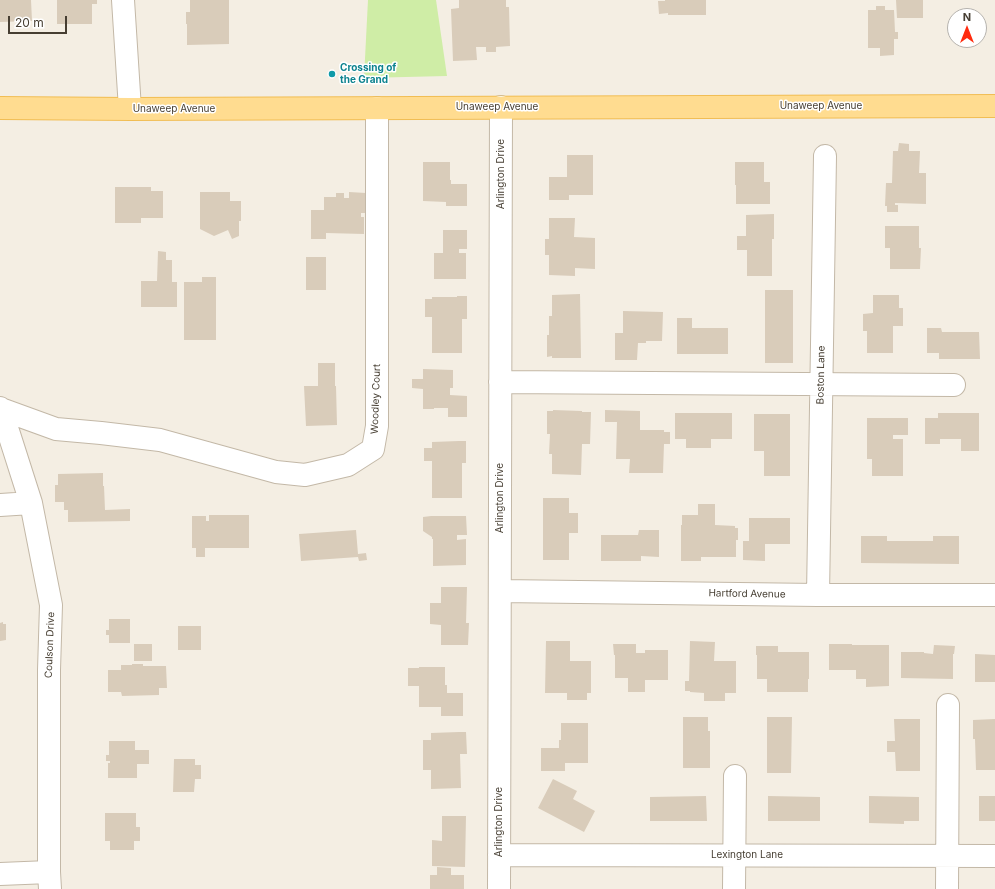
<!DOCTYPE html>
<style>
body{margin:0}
#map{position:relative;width:995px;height:889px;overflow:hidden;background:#f4eee3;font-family:Inter,sans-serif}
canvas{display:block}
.north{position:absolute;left:947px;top:8px;width:40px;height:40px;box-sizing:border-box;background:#fff;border:1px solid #b5b2ad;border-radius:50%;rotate:0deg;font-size:11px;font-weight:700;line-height:16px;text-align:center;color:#463e32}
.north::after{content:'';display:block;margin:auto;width:14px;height:18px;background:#ff2b0e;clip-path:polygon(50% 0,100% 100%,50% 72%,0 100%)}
.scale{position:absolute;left:8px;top:16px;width:59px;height:18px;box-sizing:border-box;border:2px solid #463e32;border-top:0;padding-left:5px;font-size:12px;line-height:14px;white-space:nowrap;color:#463e32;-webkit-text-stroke:3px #fff;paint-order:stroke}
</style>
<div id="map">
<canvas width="995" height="889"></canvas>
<div class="north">N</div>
<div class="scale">20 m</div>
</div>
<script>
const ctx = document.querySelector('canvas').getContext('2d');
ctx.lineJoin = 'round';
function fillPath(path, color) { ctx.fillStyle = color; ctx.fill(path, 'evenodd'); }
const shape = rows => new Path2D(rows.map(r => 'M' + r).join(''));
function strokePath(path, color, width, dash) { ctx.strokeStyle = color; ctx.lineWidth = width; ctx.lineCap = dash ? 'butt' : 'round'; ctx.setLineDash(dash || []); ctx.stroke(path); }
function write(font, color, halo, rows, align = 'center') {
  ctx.font = font + ' Inter,sans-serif'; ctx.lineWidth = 3; ctx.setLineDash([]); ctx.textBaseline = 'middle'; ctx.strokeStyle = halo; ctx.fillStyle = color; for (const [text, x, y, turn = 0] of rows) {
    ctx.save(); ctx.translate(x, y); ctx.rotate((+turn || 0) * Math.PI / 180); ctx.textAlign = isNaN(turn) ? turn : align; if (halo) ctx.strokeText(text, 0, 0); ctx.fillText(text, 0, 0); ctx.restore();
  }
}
const green = shape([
 [368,0,436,0,447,76,364,78]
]);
const building = shape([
 [0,0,31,0,32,21,0,22],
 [57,0,97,0,97,4,92,4,92,24,57,24],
 [190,0,229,0,229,44,187,45,187,24,186,24,186,12,190,12],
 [459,0,506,0,506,7,509,7,510,46,496,47,496,52,486,52,486,47,476,47,477,60,453,61,451,9,459,8],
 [665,0,706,0,706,15,668,15,668,13,659,14,658,1,665,1],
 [896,0,923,0,923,18,897,18],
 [876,6,885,6,885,10,894,10,895,32,898,32,898,39,894,39,894,55,880,56,880,48,868,48,868,10,876,10],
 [899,143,909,144,909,151,920,151,919,173,926,173,926,204,895,203,895,205,898,205,898,212,887,212,887,206,885,206,886,183,892,183,893,151,898,151],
 [567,155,593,155,593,195,569,195,569,200,549,200,549,177,567,177],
 [423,162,450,162,450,180,451,180,451,184,467,184,467,206,446,206,446,202,423,201],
 [735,162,764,162,764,182,770,182,770,204,736,204,736,185,735,185],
 [115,187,151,187,151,191,163,191,163,218,141,218,141,223,115,223],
 [200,192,230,192,230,201,241,201,241,221,239,221,239,236,232,239,228,230,214,236,200,229],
 [349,192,366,193,366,213,361,213,361,217,364,217,364,234,326,233,326,239,311,239,311,210,324,210,324,197,336,197,336,193,344,193,344,198,349,198],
 [774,214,774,239,772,239,772,276,747,276,747,250,737,250,737,236,746,236,746,215],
 [549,218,575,218,574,237,595,238,595,269,575,268,575,276,549,275,549,255,545,255,545,239,549,239],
 [885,226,919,226,919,248,921,248,920,269,890,269,890,248,885,248],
 [443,230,467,230,467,249,459,249,459,253,466,253,466,279,434,279,434,253,443,253],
 [158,251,166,252,166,260,172,260,172,282,177,282,177,307,141,307,141,281,157,281],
 [306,257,326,257,326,290,306,290],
 [202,277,216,277,216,340,184,340,184,282,202,282],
 [765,290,793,290,793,363,765,363],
 [580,294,581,358,552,358,552,356,547,357,547,335,549,335,549,316,552,316,552,295],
 [873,295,899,295,899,308,903,308,903,326,893,326,893,353,867,353,867,331,863,331,863,314,873,313],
 [457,296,467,296,467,319,462,319,462,353,432,353,432,317,425,317,425,299,432,299,432,297,457,297],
 [623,311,663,312,662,341,646,341,646,343,638,343,637,360,615,360,615,333,623,333],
 [677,318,692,318,692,328,728,328,728,354,677,354],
 [927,328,941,328,942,332,979,332,980,359,939,359,939,353,927,353],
 [318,363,335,363,335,386,336,386,337,425,306,426,304,386,318,386],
 [423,369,453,370,453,388,450,388,450,395,467,396,467,417,448,417,448,408,434,408,434,409,423,409,423,389,412,388,412,379,423,379],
 [553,410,582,411,582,412,591,412,590,444,582,444,581,475,552,474,552,454,549,454,550,434,547,434,547,411,553,411],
 [605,410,640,411,640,430,664,430,664,432,670,432,670,444,664,444,663,473,629,473,630,459,616,459,617,422,605,422],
 [675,413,732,413,732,439,711,439,711,448,686,448,686,439,675,439],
 [938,413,979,413,979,451,961,451,961,439,940,439,940,444,925,444,925,418,938,418],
 [754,414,790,414,790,476,764,476,764,451,754,451],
 [867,418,908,418,908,435,893,435,893,439,903,439,903,476,872,476,872,459,867,459],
 [459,441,466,441,466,463,462,463,462,498,432,498,432,461,424,461,424,448,432,448,432,442],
 [103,473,103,486,104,486,105,510,130,509,130,521,68,522,68,510,64,510,64,502,55,502,55,485,58,485,58,474],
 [543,498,569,498,569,513,578,513,578,533,569,533,569,560,543,560],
 [698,504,715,504,715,525,735,526,735,528,738,528,738,540,736,540,736,557,701,557,701,561,681,561,681,525,682,525,682,515,698,515],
 [209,515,249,515,249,548,205,548,205,557,196,557,196,548,192,548,192,516,206,516,206,521,209,521],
 [431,516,466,516,467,535,457,535,457,540,466,539,466,565,433,566,433,539,432,539,432,537,423,531,423,517],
 [749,518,790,518,790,544,765,544,765,561,743,560,743,541,749,541],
 [356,530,358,554,366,553,367,560,359,561,358,557,301,561,299,534],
 [639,530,659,530,659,557,641,556,641,561,601,561,601,535,638,535],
 [861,536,887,536,887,541,933,541,933,536,959,536,959,564,861,563],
 [441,587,467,587,466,623,469,623,468,645,441,645,441,625,430,624,430,603,441,603],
 [109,619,130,619,130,643,109,643,109,635,106,635,106,630,109,630],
 [3,622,3,624,6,624,6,640,0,641,0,623],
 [178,626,201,626,201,650,178,650],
 [546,641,570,641,570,661,591,661,591,693,587,693,587,700,567,700,567,693,545,693],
 [690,641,715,642,714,661,736,661,736,693,725,693,725,701,704,701,704,693,690,692,690,691,685,691,685,681,689,681],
 [134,644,152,644,152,661,134,661],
 [613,644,636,644,636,653,645,653,645,650,668,650,668,680,645,680,645,692,628,692,628,678,615,678,615,655,614,655],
 [829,644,852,644,852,645,889,645,889,686,866,687,866,679,856,679,856,670,829,670],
 [934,645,955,646,954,654,953,654,953,679,901,678,901,652,924,652,924,653,933,654],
 [756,646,778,646,778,652,809,652,809,679,808,679,808,692,767,692,767,679,757,679,757,655,756,655],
 [975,654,995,655,995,682,975,682],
 [132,664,143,664,143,666,166,666,167,688,159,688,159,695,122,696,121,692,108,692,108,670,121,670,121,665,132,665],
 [419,667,445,667,445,685,447,685,447,693,463,693,463,716,441,716,441,707,419,707,419,686,408,686,408,668,419,668],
 [683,717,708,717,708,731,710,731,710,768,683,768],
 [767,717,792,717,791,773,767,773],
 [894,719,920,719,920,771,896,771,895,752,887,752,887,741,895,741],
 [995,719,995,770,976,770,975,739,973,739,973,720],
 [561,723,588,723,588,763,565,763,565,771,541,771,541,748,559,748,559,740,561,740],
 [459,732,466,732,467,754,460,754,461,788,431,789,431,770,423,770,423,740,431,740,431,733],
 [109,741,135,741,135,750,149,750,149,764,137,764,137,778,108,778,108,763,110,763,110,761,106,761,106,755,109,755],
 [174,759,195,759,195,765,201,765,201,779,195,779,194,792,173,792],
 [553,779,577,791,573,799,595,811,584,832,538,808],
 [706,796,707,821,650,821,650,797],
 [768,796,820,797,820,821,768,821],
 [869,796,919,797,919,821,904,821,904,824,869,823],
 [979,796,995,796,995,821,979,821],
 [105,813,136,813,136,827,140,827,140,841,134,841,134,850,110,850,110,841,105,841],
 [442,816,466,816,465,867,432,866,432,840,442,841],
 [437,867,451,868,451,875,464,875,464,889,430,889,430,875,437,875]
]);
const minor = shape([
 [123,0,130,109],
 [500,382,954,385],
 [0,408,1,409,31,503,51,605,49,670,49,872,50,889],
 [1,409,56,429,101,433,160,440,276,472,305,475,348,465,373,449,377,426,377,108],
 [0,505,31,503],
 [500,591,818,595,995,595],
 [818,595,825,156],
 [499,855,995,856],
 [0,874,49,872],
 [499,889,501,107],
 [734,889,735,776],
 [947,889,948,705]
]);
const major = shape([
 [0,108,130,109,995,106]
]);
const markers = [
 [332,74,4,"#0f9aa8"]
];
const cultureNames = [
 ["Crossing of",340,68],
 ["the Grand",340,80]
];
const streetNames = [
 ["Unaweep Avenue",821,106],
 ["Unaweep Avenue",497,107],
 ["Unaweep Avenue",174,109],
 ["Arlington Drive",501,174,-90],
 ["Boston Lane",821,375,-89],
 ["Woodley Court",376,399,-88],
 ["Arlington Drive",500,498,-90],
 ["Hartford Avenue",747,594,1],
 ["Coulson Drive",50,645,-88],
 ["Arlington Drive",499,822,-90],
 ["Lexington Lane",747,855]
];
fillPath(green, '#cfeda6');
fillPath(building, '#d9ccba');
strokePath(minor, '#c3b8a7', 24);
strokePath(major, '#f1bd53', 24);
strokePath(minor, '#fff', 22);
strokePath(major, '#ffdc90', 22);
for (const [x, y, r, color] of markers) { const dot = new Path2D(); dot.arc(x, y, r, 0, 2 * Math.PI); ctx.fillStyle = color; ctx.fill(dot); strokePath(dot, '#fff', 1.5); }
write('bold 10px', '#0d838f', '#fff', cultureNames, 'left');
write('10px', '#463e32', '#fff', streetNames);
</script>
